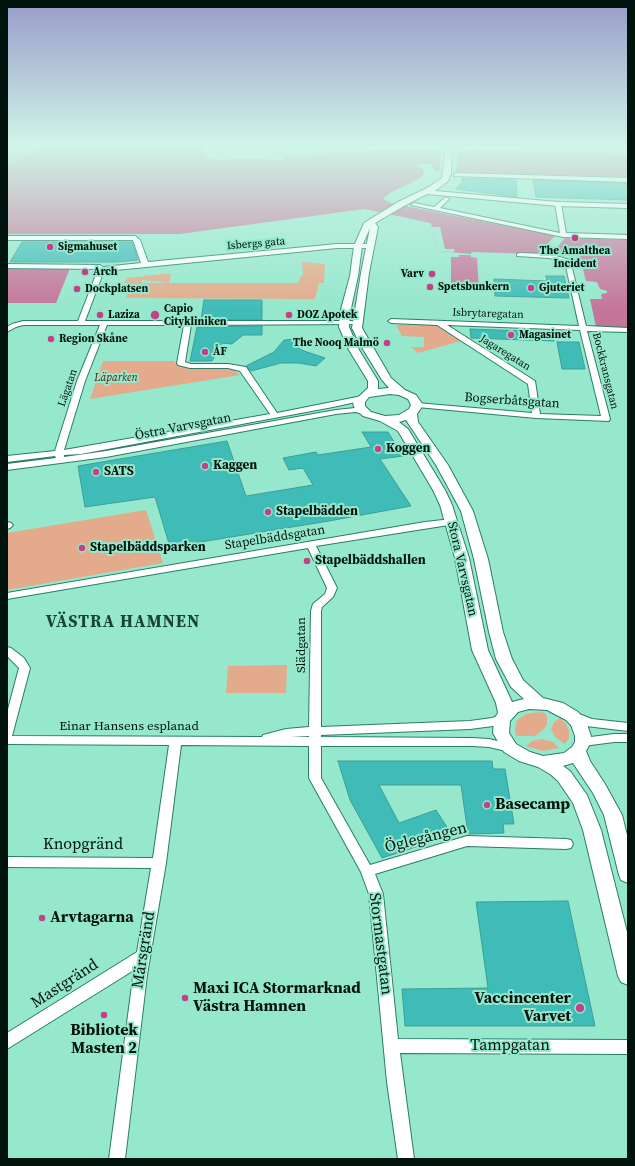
<!DOCTYPE html>
<meta charset="utf-8">
<style>
body{margin:0}
#map{position:relative;width:635px;height:1166px;overflow:hidden;background:#96e8cd;font-family:"Source Serif 4",serif}
canvas{display:block}
.frame{position:absolute;inset:0;border:8px solid #00130c;pointer-events:none}
</style>
<div id="map">
<canvas width="635" height="1166"></canvas>
<div class="frame"></div>
</div>
<script>
const ctx = document.querySelector('canvas').getContext('2d');
ctx.lineJoin = 'round';
function fillPath(path, color) { ctx.fillStyle = color; ctx.fill(path, 'evenodd'); }
const shape = rows => new Path2D(rows.map(r => 'M' + r).join(''));
function strokePath(path, color, width, dash) { ctx.strokeStyle = color; ctx.lineWidth = width; ctx.lineCap = dash ? 'butt' : 'round'; ctx.setLineDash(dash || []); ctx.stroke(path); }
function write(font, color, halo, rows, align = 'center') {
  ctx.font = font + ' "Source Serif 4",serif'; ctx.lineWidth = 4; ctx.setLineDash([]); ctx.textBaseline = 'middle'; ctx.strokeStyle = halo; ctx.fillStyle = color; for (const [text, x, y, turn = 0] of rows) {
    ctx.save(); ctx.translate(x, y); ctx.rotate((+turn || 0) * Math.PI / 180); ctx.textAlign = isNaN(turn) ? turn : align; if (halo) ctx.strokeText(text, 0, 0); ctx.fillText(text, 0, 0); ctx.restore();
  }
}
const green = shape([
 [7,146,47,146,7,164],
 [302,262,325,264,324,283,319,283,315,299,126,298,131,283,124,283,127,278,171,273,169,283,142,280,141,283,137,283,298,283,301,276,303,275],
 [396,325,438,325,461,341,418,353,411,347,424,347,424,337,402,336],
 [103,361,174,361,176,364,187,368,232,369,240,375,90,399],
 [146,510,163,563,7,590,7,533],
 [287,665,286,693,226,693,228,666],
 [539,712,545,713,547,717,547,725,544,729,535,736,516,736,515,729,517,720,526,714],
 [560,718,566,724,569,731,569,738,565,744,555,737,551,729,554,722],
 [542,739,553,742,559,748,543,751,526,746,532,741]
]);
const water = shape([
 [47,146,208,146,204,150,205,157,210,159,218,160,256,158,281,161,284,160,281,157,381,150,532,151,628,154,628,177,438,172,431,167,433,166,431,164,420,164,415,166,422,168,424,173,421,178,390,193,383,199,391,203,566,238,628,240,628,328,596,327,590,299,602,299,601,294,607,293,607,291,600,289,597,282,586,281,580,257,542,249,536,254,472,252,471,254,438,251,431,223,364,209,180,234,7,234,7,165],
 [459,255,471,255,471,257,477,258,479,289,451,288,451,257,459,257],
 [7,268,70,268,56,303,7,303]
]);
const pier = shape([
 [441,150,458,150,456,173,439,173],
 [432,227,440,227,445,249,454,249,454,252,438,251],
 [555,236,565,238,554,251,542,249]
]);
const building = shape([
 [462,178,516,180,517,197,456,189,462,182,462,178],
 [533,180,628,183,628,200,536,197,533,180],
 [22,242,132,242,138,260,116,262,10,262,22,242],
 [546,276,564,276,569,298,495,296,494,279,547,281,546,276],
 [204,300,262,300,262,320,201,320,204,300],
 [262,326,262,335,243,335,232,344,222,343,212,361,190,361,197,327,262,326],
 [470,329,552,332,554,341,471,338,470,329],
 [294,339,298,348,304,351,325,358,316,366,299,363,281,363,251,371,246,366,274,352,284,340,294,339],
 [557,342,579,342,585,369,562,369,557,342],
 [362,432,388,432,403,456,380,459,411,506,329,521,170,547,155,497,85,507,78,466,227,441,246,496,313,485,303,468,289,470,283,458,316,452,318,455,371,447,362,432],
 [338,761,492,761,493,769,505,769,514,824,503,824,504,833,468,834,461,785,379,785,399,823,436,810,452,835,382,858,350,800,338,761],
 [568,901,595,1026,405,1026,402,989,488,988,476,902,568,901]
]);
const street = shape([
 [456,173,628,178,628,182,454,176,454,174,456,173],
 [446,197,449,199,440,208,560,233,555,204,558,202,561,204,566,233,628,235,628,239,563,237,411,205,414,203,434,207,446,197],
 [7,236,135,236,140,240,148,262,337,244,370,244,373,246,370,248,337,248,106,271,103,273,85,321,359,321,359,323,357,324,191,325,185,362,191,364,228,364,246,367,277,413,362,396,366,398,365,400,333,407,81,454,64,455,64,457,106,451,336,410,355,408,367,410,368,412,364,414,355,412,336,414,106,457,7,470,7,464,56,458,55,456,7,462,7,456,55,451,77,381,100,325,23,325,16,327,7,332,7,327,12,324,23,321,78,321,97,272,100,269,7,268,7,264,100,265,103,267,141,263,133,240,7,240,7,236],
 [107,325,184,325,177,363,178,365,190,368,228,368,240,371,270,414,64,450,85,381,107,325],
 [519,253,549,254,570,260,586,326,628,328,628,332,587,331,610,419,609,421,536,418,417,407,413,405,417,403,532,413,528,384,437,325,391,323,388,321,391,319,579,326,565,262,549,258,517,256,517,254,519,253],
 [447,325,580,330,601,416,540,414,535,381,447,325],
 [452,519,455,520,457,522,455,524,316,546,337,588,333,597,322,607,321,611,321,727,470,721,492,718,502,715,506,716,508,719,506,722,493,726,470,729,321,735,321,737,472,738,489,739,514,745,516,748,514,751,510,752,489,747,472,746,321,746,321,778,370,865,467,836,566,839,571,840,573,844,571,848,566,849,467,846,375,874,383,894,398,1039,628,1040,628,1054,400,1053,414,1159,398,1159,387,1082,369,894,361,872,309,778,309,746,181,745,166,863,147,975,125,1159,109,1159,134,970,7,1049,7,1033,137,952,151,868,7,867,7,857,153,858,169,745,7,744,7,713,19,668,7,656,7,647,11,648,24,658,30,668,12,736,262,737,263,735,286,729,309,727,311,611,313,604,325,594,327,588,308,548,7,599,7,593,425,522,452,519],
 [309,736,309,737,291,737,309,736],
 [7,522,11,523,13,525,10,528,7,529,7,522],
 [574,712,592,719,628,723,628,731,586,726,570,719,568,716,570,713,574,712],
 [614,734,628,734,628,742,614,742,583,746,579,745,577,742,579,739,583,738,614,734]
]);
const secondary = shape([
 [446,146,452,146,451,174,448,181,435,191,558,202,628,204,628,208,558,206,427,194,404,206,375,223,378,227,369,273,362,328,391,378,405,390,416,395,423,405,417,414,418,422,448,465,473,511,488,559,503,632,512,659,523,680,543,698,563,703,578,712,586,722,591,736,591,742,586,751,590,761,605,784,622,815,628,839,628,883,621,880,619,875,604,815,593,793,573,763,563,766,570,771,587,795,601,830,628,936,628,985,621,982,618,976,583,830,573,803,558,781,550,774,538,767,519,761,504,752,493,733,494,719,498,713,496,703,472,650,455,558,440,505,433,490,398,431,380,421,363,416,354,407,353,402,368,388,368,381,349,350,339,327,340,313,350,276,354,246,364,223,398,202,429,187,442,178,446,146],
 [370,228,361,273,352,328,361,346,382,380,389,388,378,389,378,381,359,350,349,327,350,313,358,276,362,246,370,228],
 [390,394,399,395,408,399,411,405,409,409,399,415,385,416,371,412,365,406,365,402,369,397,390,394],
 [406,420,436,465,461,511,474,559,489,632,496,659,511,687,524,699,512,702,488,650,469,558,452,505,445,490,408,429,399,422,406,420],
 [529,709,547,710,566,720,571,725,575,736,575,742,572,747,564,753,543,756,530,752,516,744,509,733,510,721,518,712,529,709]
]);
const markers = [
 [575,238,4,"#c44187"],
 [50,247,4,"#c44187"],
 [85,272,4,"#c44187"],
 [432,274,4,"#c44187"],
 [430,287,4,"#c44187"],
 [531,288,4,"#c44187"],
 [77,289,4,"#c44187"],
 [100,315,4,"#c44187"],
 [155,315,5,"#c44187"],
 [289,315,4,"#c44187"],
 [511,335,4,"#c44187"],
 [51,339,4,"#c44187"],
 [387,343,4,"#c44187"],
 [205,352,4,"#c44187"],
 [378,449,4,"#c44187"],
 [205,466,4,"#c44187"],
 [96,472,4,"#c44187"],
 [268,512,4,"#c44187"],
 [82,548,4,"#c44187"],
 [307,561,4,"#c44187"],
 [487,805,4,"#c44187"],
 [42,918,4,"#c44187"],
 [185,998,4,"#c44187"],
 [580,1008,5,"#c44187"],
 [104,1015,4,"#c44187"]
];
const farStreetnames = [
 ["Isbergs gata",256,244,-5],
 ["Isbrytaregatan",488,314,2],
 ["Jagaregatan",505,353,32],
 ["Bockkransgatan",605,371,76],
 ["Lägatan",68,388,-71]
];
const farPoinames = [
 ["Sigmahuset",58,247],
 ["The Amalthea",575,251,"center"],
 ["Incident",575,264,"center"],
 ["Arch",93,272],
 ["Varv",424,274,"right"],
 ["Spetsbunkern",438,287],
 ["Gjuteriet",539,288],
 ["Dockplatsen",85,289],
 ["Capio",164,309],
 ["Citykliniken",164,322],
 ["Laziza",108,315],
 ["DOZ Apotek",297,315],
 ["Magasinet",519,335],
 ["Region Skåne",59,339],
 ["The Nooq Malmö",379,343,"right"],
 ["ÅF",213,352]
];
const farParknames = [
 ["Läparken",116,378]
];
const streetNames = [
 ["Bogserbåtsgatan",512,401,4],
 ["Östra Varvsgatan",183,427,-11],
 ["Stapelbäddsgatan",275,538,-9],
 ["Stora Varvsgatan",462,569,77],
 ["Slädgatan",302,645,-90],
 ["Einar Hansens esplanad",129,727]
];
const poiNames = [
 ["Koggen",386,449],
 ["Kaggen",213,466],
 ["SATS",104,472],
 ["Stapelbädden",276,512],
 ["Stapelbäddsparken",90,548],
 ["Stapelbäddshallen",315,561]
];
const nearPoinames = [
 ["Basecamp",495,805],
 ["Arvtagarna",50,918],
 ["Maxi ICA Stormarknad",193,989],
 ["Västra Hamnen",193,1007],
 ["Vaccincenter",571,999,"right"],
 ["Varvet",571,1017,"right"],
 ["Bibliotek",104,1031,"center"],
 ["Masten 2",104,1049,"center"]
];
const nearStreetnames = [
 ["Öglegången",426,838,-14],
 ["Knopgränd",83,845],
 ["Stormastgatan",380,944,83],
 ["Märsgränd",144,950,-81],
 ["Mastgränd",65,984,-33],
 ["Tampgatan",510,1046]
];
const districtNames = [
 ["VÄSTRA HAMNEN",123,623]
];
fillPath(green, '#e3ab8b');
fillPath(water, '#c4759a');
fillPath(pier, '#96e8cd');
fillPath(building, '#3fbcb7');
strokePath(building, '#3e9e99', 1);
strokePath(street, '#287e66', 2);
strokePath(secondary, '#287e66', 2);
fillPath(street, '#fff');
fillPath(secondary, '#fff');
const sky = ctx.createLinearGradient(0, 0, 0, 309);
sky.addColorStop(0, '#999bc9');
sky.addColorStop(0.47, '#d0f5e8');
sky.addColorStop(1, '#d0f5e800');
ctx.fillStyle = sky;
ctx.fillRect(0, 0, 635, 309);
for (const [x, y, r, color] of markers) { const dot = new Path2D(); dot.arc(x, y, r, 0, 2 * Math.PI); ctx.fillStyle = color; ctx.fill(dot); strokePath(dot, '#96e8cd', 1.5); }
write('11px', '#00130c', '#96e8cd', farStreetnames);
write('bold 11px', '#00130c', '#96e8cd', farPoinames, 'left');
write('italic 11px', '#4e1f00', '#96e8cd', farParknames);
write('13px', '#00130c', '#96e8cd', streetNames);
write('bold 13px', '#00130c', '#96e8cd', poiNames, 'left');
write('bold 16px', '#00130c', '#96e8cd', nearPoinames, 'left');
write('16px', '#00130c', '#96e8cd', nearStreetnames);
ctx.letterSpacing = '1px';
write('bold 17px', '#184437', '#96e8cd', districtNames);
ctx.letterSpacing = '0px';
</script>
